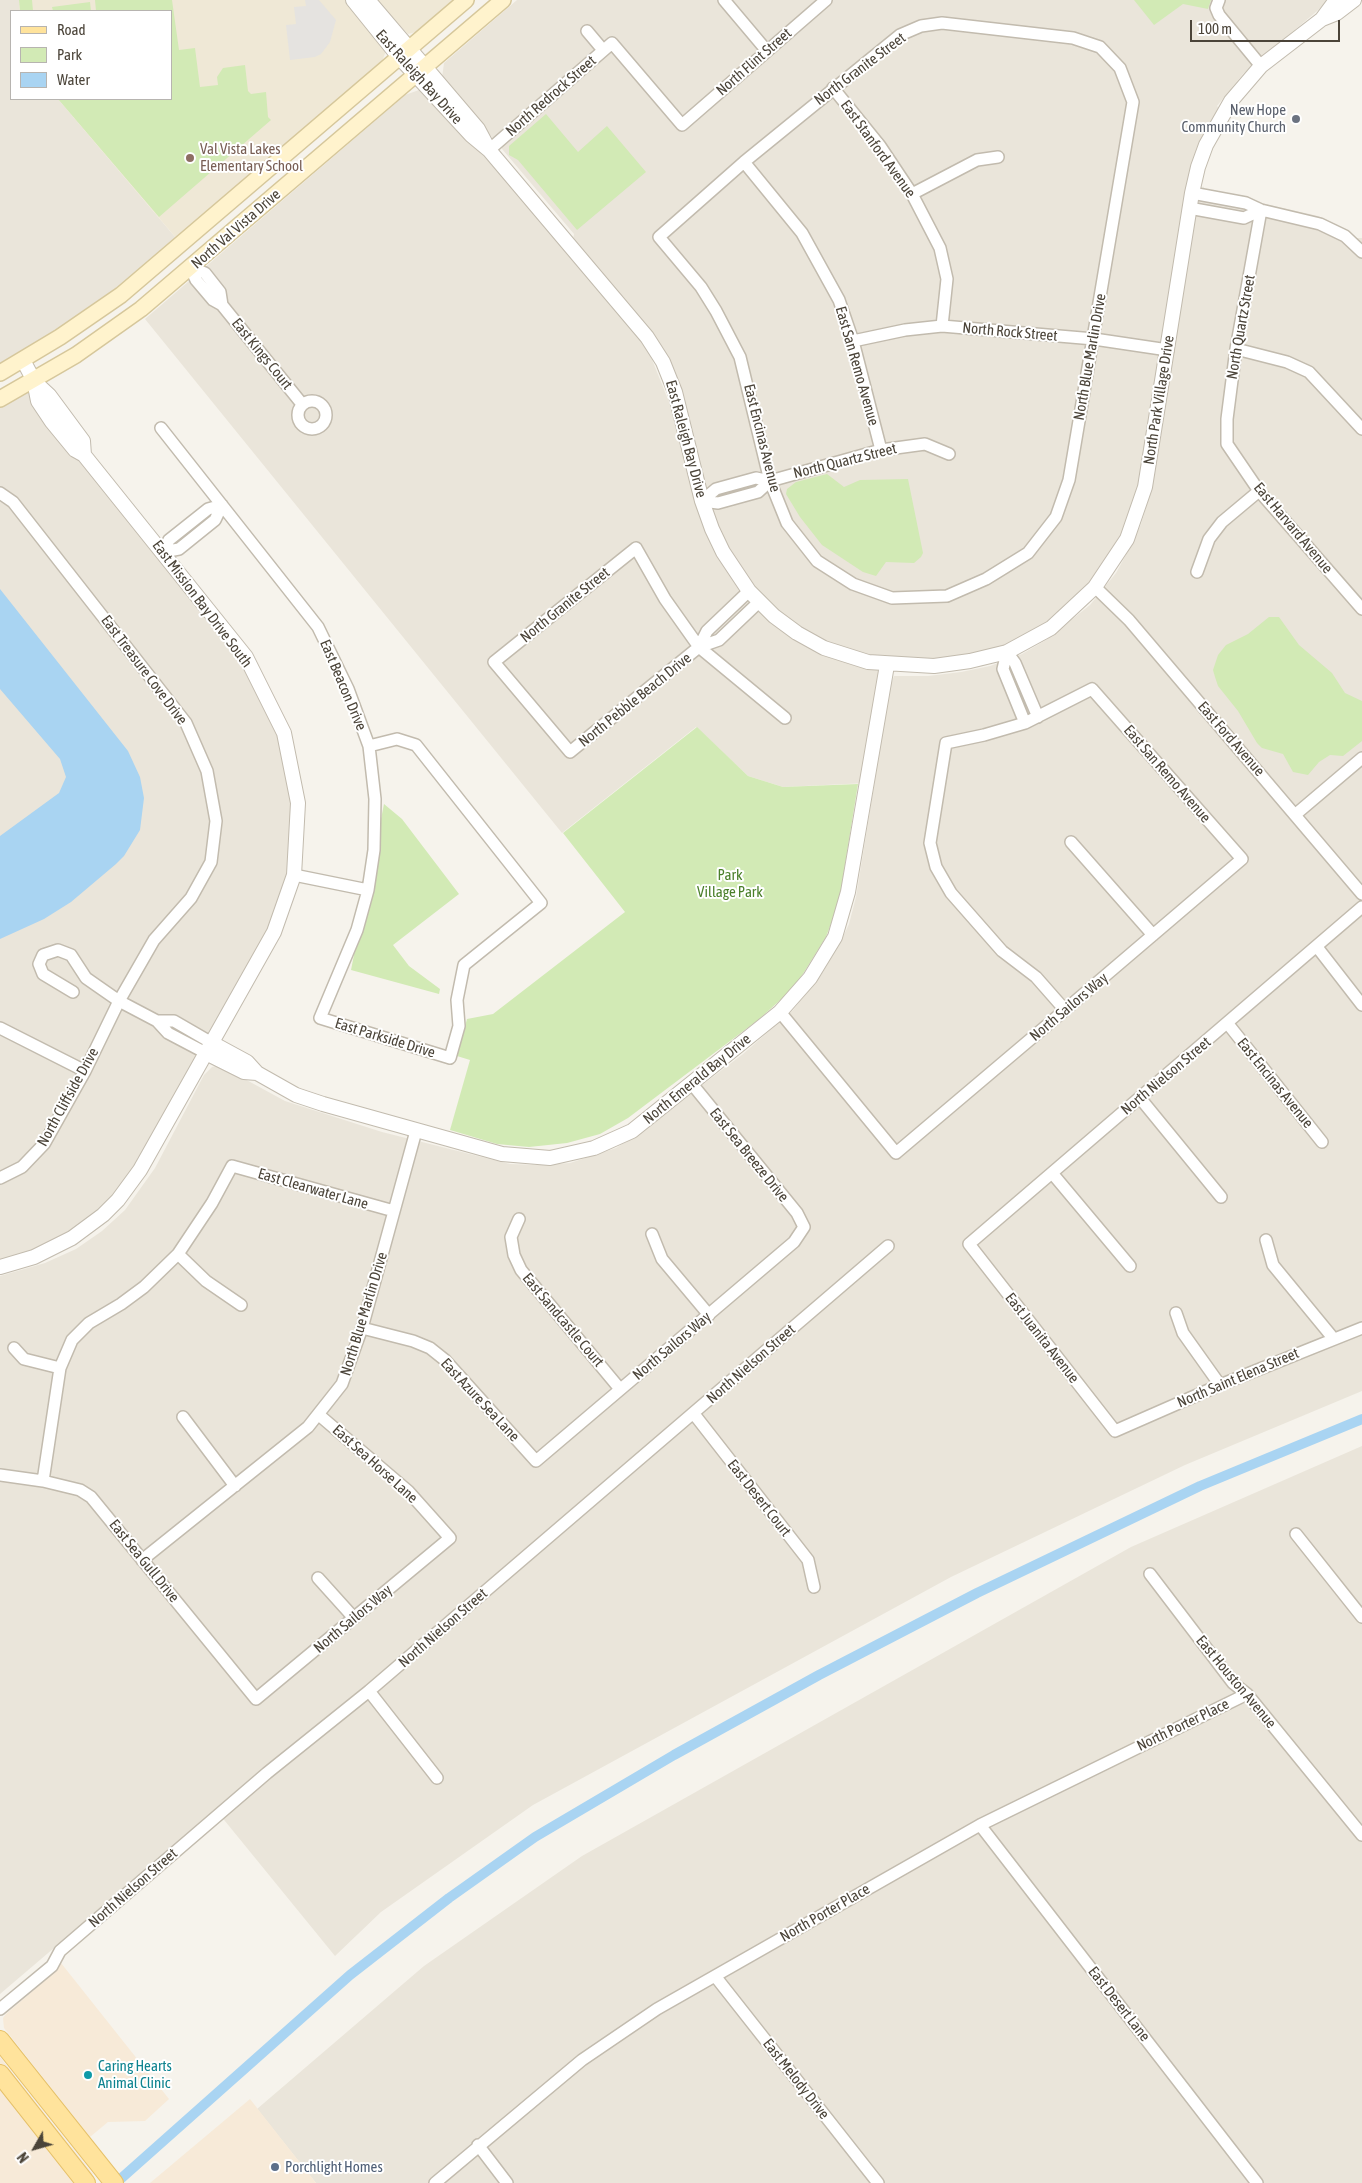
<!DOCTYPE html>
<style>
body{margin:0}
#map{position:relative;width:1362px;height:2183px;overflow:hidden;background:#f6f3ec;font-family:"Asap Condensed",sans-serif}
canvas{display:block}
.legend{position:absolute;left:10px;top:10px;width:162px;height:90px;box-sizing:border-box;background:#fff;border:1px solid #b7b4b0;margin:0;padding:6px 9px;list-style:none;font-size:15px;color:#4b4439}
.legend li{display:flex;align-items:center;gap:10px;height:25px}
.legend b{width:25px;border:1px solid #b7b4b0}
.north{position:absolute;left:10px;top:2123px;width:50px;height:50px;-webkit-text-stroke:4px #fff;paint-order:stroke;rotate:232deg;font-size:14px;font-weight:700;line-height:20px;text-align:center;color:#4b4439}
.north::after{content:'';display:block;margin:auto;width:18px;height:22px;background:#4b4439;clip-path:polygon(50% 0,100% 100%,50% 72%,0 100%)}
.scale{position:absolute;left:1190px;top:20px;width:150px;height:22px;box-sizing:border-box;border:2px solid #4b4439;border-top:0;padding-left:6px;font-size:15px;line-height:18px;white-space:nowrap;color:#4b4439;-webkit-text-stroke:4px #fff;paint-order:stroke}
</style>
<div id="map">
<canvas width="1362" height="2183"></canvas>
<ul class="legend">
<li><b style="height:6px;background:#ffe39c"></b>Road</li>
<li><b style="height:14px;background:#d2eab5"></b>Park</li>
<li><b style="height:14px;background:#a9d4f2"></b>Water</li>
</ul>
<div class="north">N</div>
<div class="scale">100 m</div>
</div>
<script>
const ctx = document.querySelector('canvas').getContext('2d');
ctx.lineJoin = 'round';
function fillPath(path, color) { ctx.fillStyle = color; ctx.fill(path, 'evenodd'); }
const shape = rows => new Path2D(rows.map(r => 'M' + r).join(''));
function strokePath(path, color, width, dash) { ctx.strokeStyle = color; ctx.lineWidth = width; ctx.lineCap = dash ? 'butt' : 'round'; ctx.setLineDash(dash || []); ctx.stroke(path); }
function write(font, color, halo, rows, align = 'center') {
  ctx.font = font + ' "Asap Condensed",sans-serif'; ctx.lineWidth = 4; ctx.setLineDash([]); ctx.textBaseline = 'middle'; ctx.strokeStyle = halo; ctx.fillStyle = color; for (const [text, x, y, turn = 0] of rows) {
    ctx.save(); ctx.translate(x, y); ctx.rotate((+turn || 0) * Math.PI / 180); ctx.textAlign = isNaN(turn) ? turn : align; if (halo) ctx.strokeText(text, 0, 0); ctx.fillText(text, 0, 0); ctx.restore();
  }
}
const residential = shape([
 [0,0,19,0,20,11,11,11,11,99,58,99,181,244,0,373],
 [517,0,1330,0,1243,74,1217,106,1223,114,1206,145,1145,487,1095,587,1007,652,887,665,867,783,783,787,748,776,696,727,562,833,145,319,405,95,419,90,423,91,504,178,635,332,649,352,673,412,690,480,693,467,669,376,572,246,574,234,442,78,444,63],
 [1203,186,1205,190,1318,216,1341,227,1356,238,1362,238,1362,1391,1185,1465,951,1577,533,1805,381,1912,335,1956,216,1810,0,1994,0,1276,45,1263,76,1249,102,1231,125,1210,155,1168,204,1075,212,1067,219,1065,285,1101,382,1132,510,1164,540,1165,570,1163,616,1148,635,1136,743,1054,793,1010,821,975,839,945,849,924,856,897,890,687,894,676,928,676,961,672,990,666,1022,654,1046,640,1090,605,1116,573,1132,544,1141,524,1151,491,1194,222],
 [34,381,246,657,284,733,298,803,294,875,274,932,140,1170,103,1215,0,1267,0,399],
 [1362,1446,1362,2183,316,2183,257,2109,424,1966,582,1856,1131,1547]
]);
const commercial = shape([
 [61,1963,169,2099,145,2121,108,2122,90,2137,4,2028,3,2018,6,2014,56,1971],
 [0,2057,93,2174,82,2183,0,2183],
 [250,2099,316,2183,150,2183]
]);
const education = shape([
 [19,0,347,0,386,51,381,64,176,238,58,99,171,99,171,11,20,11],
 [376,0,454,0,420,31,408,34]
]);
const green = shape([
 [19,0,32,0,33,11,20,11],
 [95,0,172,0,179,50,195,48,200,87,218,85,217,77,223,68,245,65,248,91,251,94,266,92,268,117,271,120,159,217,58,99,171,99,171,11,96,11],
 [1134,0,1211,0,1208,9,1183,4,1154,25],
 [90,2,91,11,53,11,52,7],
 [546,114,578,152,607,126,646,172,577,230,518,160,509,155,509,146],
 [827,474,844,487,860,480,908,479,923,553,921,557,914,563,886,562,876,576,863,572,822,545,800,517,786,494,787,489,796,482],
 [1269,617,1279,617,1299,645,1332,673,1345,693,1362,701,1362,741,1343,756,1330,755,1319,762,1308,775,1293,772,1283,754,1262,748,1257,743,1238,711,1218,686,1215,677,1213,670,1218,655,1226,645,1248,634],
 [697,727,748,776,783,787,858,784,839,902,826,937,801,977,786,995,758,1020,628,1118,600,1134,567,1143,529,1147,497,1144,450,1130,470,1060,457,1056,467,1019,493,1014,625,912,563,833],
 [384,804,402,819,459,894,393,945,409,966,440,989,439,994,351,970]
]);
const parking = shape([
 [305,0,319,0,336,20,330,42,321,54,315,57,290,60,286,25,296,24,294,7,306,6]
]);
const water = shape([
 [0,589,128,751,140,777,144,798,140,830,124,856,116,864,71,902,44,919,0,939,0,836,59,793,66,777,60,759,0,689]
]);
const canal = shape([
 [116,2183,350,1975,449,1898,535,1837,674,1755,819,1675,977,1593,1200,1486,1362,1419]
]);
const minor = shape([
 [724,0,767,51],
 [1219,0,1216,8,1219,15,1261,66],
 [942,23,1073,38,1100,47,1120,68,1133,102,1069,480,1056,517,1028,553,986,579,947,596,892,598,853,584,817,561,787,523,770,481,740,357,716,311,701,287,659,237,744,162,900,35,921,26,942,23],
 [587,31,603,50],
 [833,88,880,146,912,194,940,248,947,279,942,326],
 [489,150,612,43,682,125,826,0],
 [744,162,802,233,839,300,853,341,881,450],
 [1192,193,1246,203,1261,210,1320,224,1345,236,1362,252],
 [912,194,977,160,998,157],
 [1189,208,1244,218,1261,210],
 [1261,210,1236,349,1227,419,1227,444,1259,491,1362,609],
 [190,267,196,280,213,300,222,305,302,404],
 [190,267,205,273,220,292,222,305],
 [853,341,905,330,942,326,1094,339,1168,350],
 [1236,349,1287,362,1309,372,1362,429],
 '298 415a14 14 0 1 1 28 0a14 14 0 1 1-28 0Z',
 [161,428,318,627,348,689,369,746,375,799,374,850,368,890,357,930,320,1018,450,1058,459,1026,457,1000,464,965,541,903,416,745,397,739,369,746],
 [0,493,13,502,186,723,207,771,216,821,211,862,191,898,154,940,119,1001,85,1071,44,1144,22,1167,0,1178],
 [702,501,718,503,758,492,770,481,881,450,925,444,949,454],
 [702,501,716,489,756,478,770,481],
 [163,552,179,549,215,520,222,505],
 [163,552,169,540,208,509,222,505],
 [1197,572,1209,539,1222,522,1259,491],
 [1095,587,1129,620,1362,894],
 [760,601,719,640,699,647,570,752,494,662,636,548,665,599,699,647,785,718],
 [699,647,707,631,749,591],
 [1007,652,1003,669,1025,723],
 [1007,652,1015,663,1038,717],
 [1296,814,1362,758],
 [1071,842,1153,935],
 [294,875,368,890],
 [1362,907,969,1244,1115,1431,1220,1385,1362,1328],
 [1317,947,1362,1005],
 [73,992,43,974,39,964,43,955,58,950,71,955,86,978,96,985,119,1001,157,1021,168,1033,206,1053],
 [780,1012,896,1153,1065,1010,1242,859,1092,689,1025,723,984,735,946,743,930,843,936,867,951,893,1002,951,1036,977,1065,1010],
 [157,1021,174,1021,212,1043],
 [1228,1024,1322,1142],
 [0,1028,85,1071],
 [1140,1098,1221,1197],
 [1052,1173,1130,1266],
 [519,1219,511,1237,514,1255,521,1270,620,1389],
 [652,1234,662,1259,709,1315],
 [1266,1240,1273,1265,1333,1338],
 [178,1254,206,1281,241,1305],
 [1176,1313,1183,1333,1220,1385],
 [362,1328,413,1341,430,1348,445,1360,536,1461,794,1242,804,1227,797,1213,692,1084],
 [14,1348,24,1359,60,1368],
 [694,1414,808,1560,814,1587],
 [183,1417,235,1486],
 [0,1475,43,1481,80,1490,91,1497,256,1699,450,1538,408,1491,319,1415],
 [43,1481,60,1368,72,1340,89,1323,121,1304,144,1287,178,1254,212,1203,232,1166,394,1211],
 [1296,1534,1362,1617],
 [142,1560,308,1427,342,1384,362,1328,416,1131],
 [1150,1574,1233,1683,1247,1694,1362,1835],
 [318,1578,354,1618],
 [369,1691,437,1778],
 [980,1825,1257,2183],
 [715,1976,878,2183],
 [0,2009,52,1966,60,1951,267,1773,369,1691,888,1246],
 [478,2145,507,2183],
 [435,2183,582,2060,657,2009,980,1825,1247,1694]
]);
const tertiary = shape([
 [353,0,399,57,471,135,489,150,647,337,663,362,675,392,702,501,712,529,723,552,749,591,774,616,797,633,824,648,868,662,934,666,970,661,1007,652,1051,628,1095,587,1127,539,1145,487,1192,193,1198,167,1206,145,1231,101,1261,66,1322,19,1337,13,1354,0],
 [368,0,478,129,486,144],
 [1322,19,1336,0],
 [23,360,34,381,49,395,83,441,84,455],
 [212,1043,247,1062,257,1073,296,1095,323,1104,502,1154,550,1158,594,1148,632,1131,780,1012,810,978,835,937,848,892,887,665],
 [206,1053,244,1072,257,1073],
 [0,1267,34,1257,72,1238,103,1215,118,1200,140,1170,274,932,294,875,298,803,284,733,246,657,84,455,75,450,52,422,38,401,34,381]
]);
const secondary = shape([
 [0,373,60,337,121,295,466,0],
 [0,399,76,355,141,309,503,0]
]);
const primary = shape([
 [0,2040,114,2183],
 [0,2074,86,2183]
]);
const markers = [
 [1296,119,5,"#6b7280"],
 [190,158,5,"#8d6e63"],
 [88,2075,5,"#0f9aa8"],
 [275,2167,5,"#5c6f8a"]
];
const streetNames = [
 ["North Flint Street",754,62,-41],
 ["North Granite Street",860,69,-37],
 ["East Raleigh Bay Drive",419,77,48],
 ["North Redrock Street",551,96,-41],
 ["East Stanford Avenue",878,149,54],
 ["North Val Vista Drive",236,229,-41],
 ["North Quartz Street",1241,327,-80],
 ["North Rock Street",1010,332,5],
 ["East Kings Court",262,354,51],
 ["North Blue Marlin Drive",1090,357,-80],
 ["East San Remo Avenue",857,366,74],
 ["North Park Village Drive",1159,400,-81],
 ["East Encinas Avenue",762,438,76],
 ["East Raleigh Bay Drive",686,439,75],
 ["North Quartz Street",845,461,-14],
 ["East Harvard Avenue",1293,528,50],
 ["East Mission Bay Drive South",202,604,53],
 ["North Granite Street",565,605,-39],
 ["East Treasure Cove Drive",144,670,53],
 ["East Beacon Drive",343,685,67],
 ["North Pebble Beach Drive",635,700,-39],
 ["East Ford Avenue",1231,739,49],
 ["East San Remo Avenue",1167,774,49],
 ["North Sailors Way",1069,1007,-40],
 ["East Parkside Drive",385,1038,17],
 ["North Nielson Street",1166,1076,-40],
 ["North Emerald Bay Drive",697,1079,-39],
 ["East Encinas Avenue",1275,1083,51],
 ["North Cliffside Drive",68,1097,-61],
 ["East Sea Breeze Drive",749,1155,51],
 ["East Clearwater Lane",313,1189,16],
 ["North Blue Marlin Drive",364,1314,-73],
 ["East Sandcastle Court",563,1320,50],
 ["East Juanita Avenue",1042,1338,52],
 ["North Sailors Way",672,1346,-40],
 ["North Nielson Street",751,1364,-41],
 ["North Saint Elena Street",1238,1378,-23],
 ["East Azure Sea Lane",480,1400,47],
 ["East Sea Horse Lane",375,1464,42],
 ["East Desert Court",759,1498,52],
 ["East Sea Gull Drive",144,1561,51],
 ["North Sailors Way",353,1619,-40],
 ["North Nielson Street",443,1628,-41],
 ["East Houston Avenue",1236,1682,50],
 ["North Porter Place",1183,1725,-26],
 ["North Nielson Street",133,1888,-41],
 ["North Porter Place",825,1913,-30],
 ["East Desert Lane",1119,2004,52],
 ["East Melody Drive",796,2079,52]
];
const worshipNames = [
 ["New Hope",1286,110],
 ["Community Church",1286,127]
];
const educationNames = [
 ["Val Vista Lakes",200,149],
 ["Elementary School",200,166]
];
const parkNames = [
 ["Park",730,875],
 ["Village Park",730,892]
];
const cultureNames = [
 ["Caring Hearts",98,2066],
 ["Animal Clinic",98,2083]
];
const serviceNames = [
 ["Porchlight Homes",285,2167]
];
fillPath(residential, '#eae5da');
fillPath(commercial, '#f7ead8');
fillPath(education, '#efe8d6');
fillPath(green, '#d2eab5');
fillPath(parking, '#e5e3e0');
fillPath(water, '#a9d4f2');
strokePath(canal, '#a9d4f2', 10);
strokePath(minor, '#c2bbae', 14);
strokePath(tertiary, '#c2bbae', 16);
strokePath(secondary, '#d6c79b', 18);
strokePath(primary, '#e6c16a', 20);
strokePath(minor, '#fff', 11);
strokePath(tertiary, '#fff', 14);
strokePath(secondary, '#fff3cd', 15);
strokePath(primary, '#ffe39c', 18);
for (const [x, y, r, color] of markers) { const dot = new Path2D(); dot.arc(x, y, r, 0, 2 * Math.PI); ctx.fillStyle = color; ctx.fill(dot); strokePath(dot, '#fff', 2); }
write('15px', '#4b4439', '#fff', streetNames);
write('15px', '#5b616d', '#fff', worshipNames, 'right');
write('15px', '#785e54', '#fff', educationNames, 'left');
write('15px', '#4a7f2a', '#fff', parkNames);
write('15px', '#0d838f', '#fff', cultureNames, 'left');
write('15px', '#4e5e75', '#fff', serviceNames, 'left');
</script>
